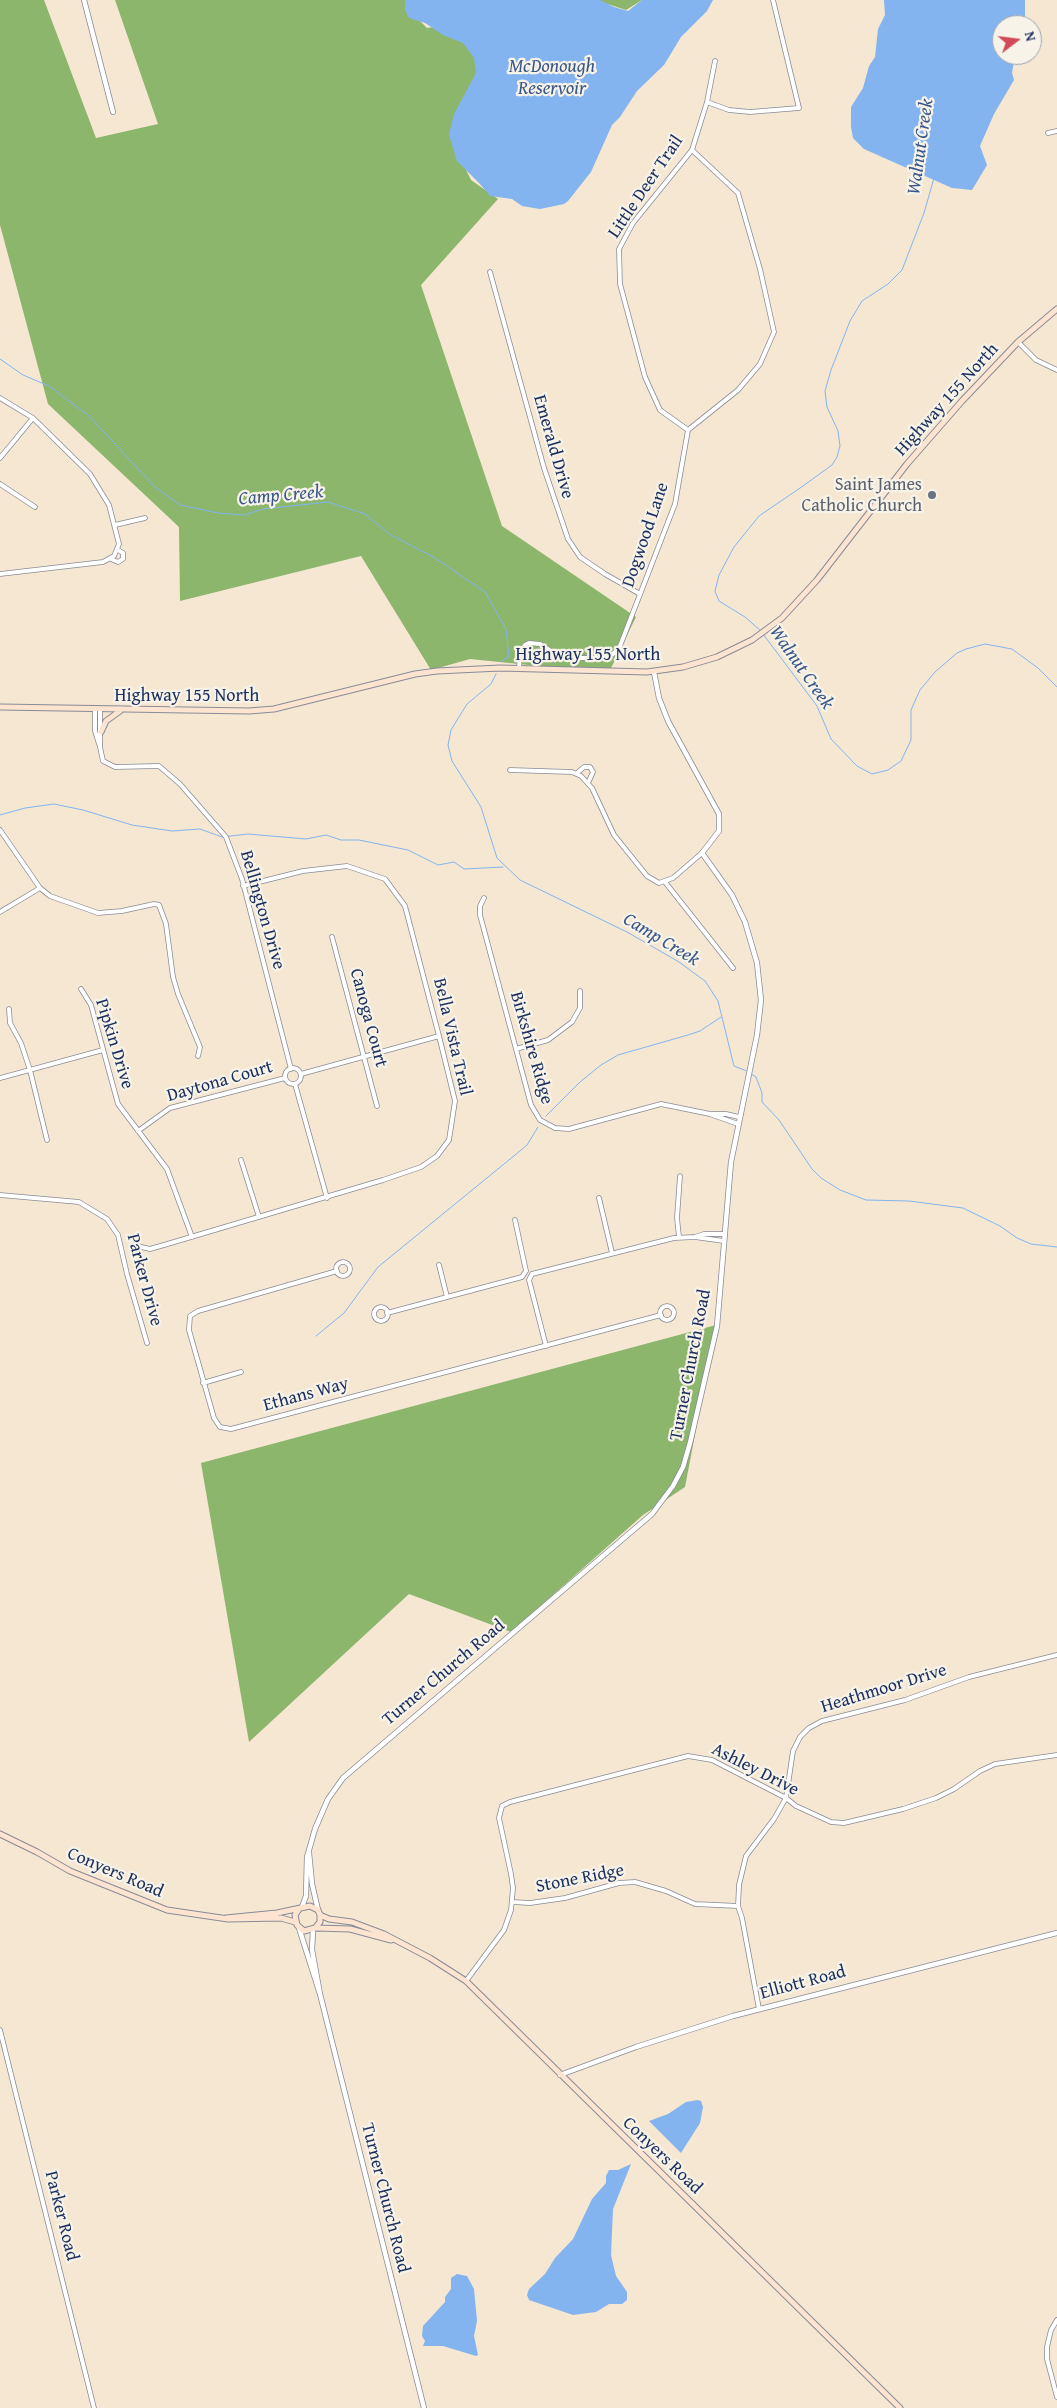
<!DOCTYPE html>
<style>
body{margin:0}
#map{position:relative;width:1057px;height:2408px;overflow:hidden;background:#f5e7d2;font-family:"Gentium Book Plus",serif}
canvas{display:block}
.north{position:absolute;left:992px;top:15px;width:50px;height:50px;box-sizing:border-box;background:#f7f3e8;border:1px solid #9fa5b1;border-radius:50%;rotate:75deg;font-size:14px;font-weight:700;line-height:20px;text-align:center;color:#1b2f5e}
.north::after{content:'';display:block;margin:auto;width:18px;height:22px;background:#d1495b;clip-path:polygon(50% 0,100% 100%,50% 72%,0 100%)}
</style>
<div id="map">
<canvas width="1057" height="2408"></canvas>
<div class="north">N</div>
</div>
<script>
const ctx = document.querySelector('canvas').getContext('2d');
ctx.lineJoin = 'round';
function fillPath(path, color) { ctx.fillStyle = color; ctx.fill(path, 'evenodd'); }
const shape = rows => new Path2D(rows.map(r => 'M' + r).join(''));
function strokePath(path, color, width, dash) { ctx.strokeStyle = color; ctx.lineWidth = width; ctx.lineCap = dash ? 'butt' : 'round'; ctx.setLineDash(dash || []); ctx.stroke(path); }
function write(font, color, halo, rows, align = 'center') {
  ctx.font = font + ' "Gentium Book Plus",serif'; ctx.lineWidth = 4.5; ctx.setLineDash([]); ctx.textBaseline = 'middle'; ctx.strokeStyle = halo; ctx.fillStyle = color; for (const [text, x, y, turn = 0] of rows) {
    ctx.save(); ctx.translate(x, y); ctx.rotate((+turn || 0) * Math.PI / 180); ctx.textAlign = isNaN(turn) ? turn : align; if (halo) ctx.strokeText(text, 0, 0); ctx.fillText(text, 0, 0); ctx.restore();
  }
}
const forest = shape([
 [0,0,44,0,96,138,158,124,115,0,407,0,409,10,427,28,453,24,482,49,457,151,471,180,498,199,421,285,502,526,636,617,611,668,588,671,470,659,431,670,361,556,180,601,179,527,48,404,0,225],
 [595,0,642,0,626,10],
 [716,1325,685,1487,643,1515,511,1632,409,1594,249,1742,201,1463]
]);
const water = shape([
 [405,0,600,0,614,7,628,11,642,0,713,0,707,11,681,37,664,65,637,91,620,117,612,125,591,172,568,201,564,204,540,209,522,206,512,199,490,196,480,184,457,161,449,135,454,114,476,73,474,58,463,43,443,35,425,23,409,18,405,10],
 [884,0,1025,0,1025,19,1022,25,1002,25,1002,55,1015,55,1012,73,1014,80,994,114,980,146,987,165,972,190,952,188,864,149,853,138,851,127,851,107,863,88,869,66,875,57,878,29,885,15],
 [698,2100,701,2101,703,2107,700,2123,681,2153,649,2121,668,2114,686,2102],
 [631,2164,613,2209,611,2255,616,2276,627,2292,627,2300,622,2304,609,2304,596,2312,573,2315,529,2300,527,2295,529,2289,545,2274,555,2258,573,2239,592,2199,606,2183,606,2176,609,2170,618,2170],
 [457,2274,467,2276,474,2289,477,2321,474,2336,478,2355,476,2356,443,2346,423,2346,425,2341,422,2336,423,2326,445,2302,445,2297,451,2289,451,2278]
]);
const stream = shape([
 [0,359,23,375,49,386,89,416,155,487,180,505,218,513,244,515,263,509,328,502,365,514,391,535,435,558,485,592,506,629,509,657,501,661],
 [761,631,745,617,719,601,715,591,719,575,734,547,759,516,803,486,832,465,837,457,840,446,838,431,827,407,825,391,831,370,850,321,862,301,888,284,902,270,924,213,934,178],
 [763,634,817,706,831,739,857,766,872,774,888,770,901,761,911,740,911,710,920,690,935,672,957,653,966,649,985,644,1012,649,1038,668,1057,687],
 [496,674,491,684,467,704,451,730,448,745,452,761,481,807,497,858,520,880,627,932,679,962,705,981,718,1001,734,1066,747,1071],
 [0,815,25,808,54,804,83,810,132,825,172,831,200,829,222,837,248,834,306,839,326,835,341,840,359,840,408,850,438,865,454,862,464,869,503,867],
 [750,1073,756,1077,762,1093,762,1102,779,1120,812,1169,821,1178,840,1190,866,1200,909,1201,963,1208,1000,1226,1017,1238,1031,1244,1057,1247],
 [546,1116,580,1082,601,1065,618,1055,688,1035,700,1031,721,1017],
 [316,1336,344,1313,378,1267,515,1155,527,1145,538,1127]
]);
const minor = shape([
 [707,102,729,110,750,112,799,108,773,0],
 [1048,133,1057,131],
 [490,272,544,468,568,539,580,557,605,574,640,594],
 [1018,342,1036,360,1057,370],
 [0,398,33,418,90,474,109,505,119,544,114,556,103,562,0,574],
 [688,430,660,410,645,377,620,284,619,249,633,223,692,150,707,102,715,61],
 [0,458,33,418],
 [0,484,35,507],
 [115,525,145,518],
 [111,559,118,562,123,559,123,553,118,550],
 [519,669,520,652,525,645,529,643,540,644,560,657,569,658,604,658,612,655,620,646,675,504,688,430,738,390,760,364,774,332,760,269,738,193,692,150],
 [95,709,95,731,99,744],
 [100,709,100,747,103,761,115,767,159,766,180,784,226,837,242,879,291,1069],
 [510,770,572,772,581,776,592,788,614,835,647,876,659,883,673,878,702,853],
 [577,773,584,767,590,767,593,772,588,783],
 [0,830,40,888,50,896,98,913,122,911,154,904,159,905,166,924,173,977,178,994,200,1047,198,1056],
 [665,882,733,968],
 [484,898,480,906,480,915,531,1105,540,1120,555,1128,569,1129,661,1104,710,1114,738,1124],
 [0,912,40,888],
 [332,937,377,1106],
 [81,989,91,1005,118,1104,167,1169,192,1237],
 [9,1009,10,1023,21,1043,30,1070,47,1140],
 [516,1049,548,1040,572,1022,580,1008,580,991],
 '285 1076a8 8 0 1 1 16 0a8 8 0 1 1-16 0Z',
 [301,1074,439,1036],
 [0,1078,103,1050],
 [295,1084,327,1198],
 [712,1114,726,1114,739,1117],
 [138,1131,170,1108,285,1078],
 [241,1160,259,1217],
 [0,1195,79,1202,107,1219,118,1235,127,1274,147,1343],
 [599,1198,612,1253],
 [515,1220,526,1271,522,1277],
 [679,1237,677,1218,680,1176],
 [695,1237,704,1234,724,1234],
 [137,1246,150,1249,164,1245,383,1180,421,1167,437,1156,449,1140,455,1101,439,1036,405,906,385,879,347,866,303,871,243,886],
 '336 1269a7 7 0 1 1 14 0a7 7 0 1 1-14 0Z',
 [439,1265,447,1297],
 [337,1271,198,1311,190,1316,189,1330,214,1418,220,1427,231,1429,661,1315],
 [532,1274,674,1238,695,1237,724,1241],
 [532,1274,529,1280,546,1346],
 '660 1313a7 7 0 1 1 14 0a7 7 0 1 1-14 0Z',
 '374 1314a7 7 0 1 1 14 0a7 7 0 1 1-14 0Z',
 [387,1313,522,1277],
 [203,1383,241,1372],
 [513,1902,530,1903,565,1898,619,1883,635,1882,666,1891,695,1904,738,1906],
 [466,1981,504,1930,511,1910,513,1888,511,1874,499,1818,502,1806,510,1802,688,1756,712,1760,786,1798,796,1806,831,1822,844,1823,903,1809,936,1798,954,1789,980,1771,995,1764,1057,1755],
 [759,2009,742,1918,738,1906,739,1885,746,1856,774,1819,786,1798,793,1751,800,1737,809,1728,822,1721,905,1700,969,1677,1057,1655],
 [0,2030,94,2408],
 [1057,2320,1051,2330,1047,2347,1047,2359,1057,2397]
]);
const tertiary = shape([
 [84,0,113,112],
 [309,1853,312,1884,318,1910],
 [302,1907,306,1896,307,1857,315,1829,328,1799,343,1778,652,1514,673,1486,683,1467,690,1443,717,1326,731,1162,757,1035,761,1000,757,963,745,922,732,895,702,853,719,831,719,814,668,721,659,698,654,672],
 [299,1928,320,1994],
 [313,1930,312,1950,320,1994,424,2408],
 [560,2075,636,2047,733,2016,1057,1933]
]);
const secondary = shape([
 [0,707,249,711,274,709,415,674,437,671,500,668,647,672,683,667,717,657,752,640,782,618,817,580,907,464,962,401,1018,342,1057,309],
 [101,732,106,721,120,711],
 [0,1834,37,1852,70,1871,167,1910,228,1919,281,1918,295,1922],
 [320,1915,329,1919,352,1922,384,1934,430,1958,466,1981,900,2408],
 [226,1918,277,1913,310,1906,318,1910,320,1915,320,1922,315,1928,304,1931,297,1925,295,1915,299,1909],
 [316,1928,350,1929,391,1940]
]);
const markers = [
 [932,495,5,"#6b7280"]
];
const streetNames = [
 ["Little Deer Trail",646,187,-56],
 ["Highway 155 North",947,400,-48],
 ["Emerald Drive",553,447,74],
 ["Dogwood Lane",646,535,-71],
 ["Highway 155 North",588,655],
 ["Highway 155 North",187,696],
 ["Bellington Drive",262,910,74],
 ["Canoga Court",368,1018,75],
 ["Bella Vista Trail",452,1037,77],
 ["Pipkin Drive",114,1044,73],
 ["Birkshire Ridge",531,1048,74],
 ["Daytona Court",220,1082,-16],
 ["Parker Drive",144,1280,75],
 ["Turner Church Road",691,1365,-79],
 ["Ethans Way",306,1395,-15],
 ["Turner Church Road",444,1673,-40],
 ["Heathmoor Drive",884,1689,-17],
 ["Ashley Drive",755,1770,27],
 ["Conyers Road",115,1873,23],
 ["Stone Ridge",580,1879,-11],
 ["Elliott Road",803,1983,-15],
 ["Conyers Road",662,2156,44],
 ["Turner Church Road",385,2198,76],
 ["Parker Road",61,2216,76]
];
const worshipNames = [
 ["Saint James",922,485],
 ["Catholic Church",922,506]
];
const waterNames = [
 ["McDonough",552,67],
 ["Reservoir",552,89],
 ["Walnut Creek",921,147,-82],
 ["Camp Creek",281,496,-5],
 ["Walnut Creek",801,668,55],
 ["Camp Creek",661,940,31]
];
fillPath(forest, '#8cb66c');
fillPath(water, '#83b4ef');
strokePath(stream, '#83b4ef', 1);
strokePath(minor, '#888b98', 5.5);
strokePath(tertiary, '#888b98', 6);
strokePath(secondary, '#888b98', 7);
strokePath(minor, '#fff', 4);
strokePath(tertiary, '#fff', 4.5);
strokePath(secondary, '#fde4d0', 5);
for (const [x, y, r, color] of markers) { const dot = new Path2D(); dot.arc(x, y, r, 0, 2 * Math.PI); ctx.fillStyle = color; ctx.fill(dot); strokePath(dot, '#f7f3e8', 2); }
write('18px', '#1b2f5e', '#f7f3e8', streetNames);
write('18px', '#5b616d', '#f7f3e8', worshipNames, 'right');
write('italic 19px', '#3a578a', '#f7f3e8', waterNames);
</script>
